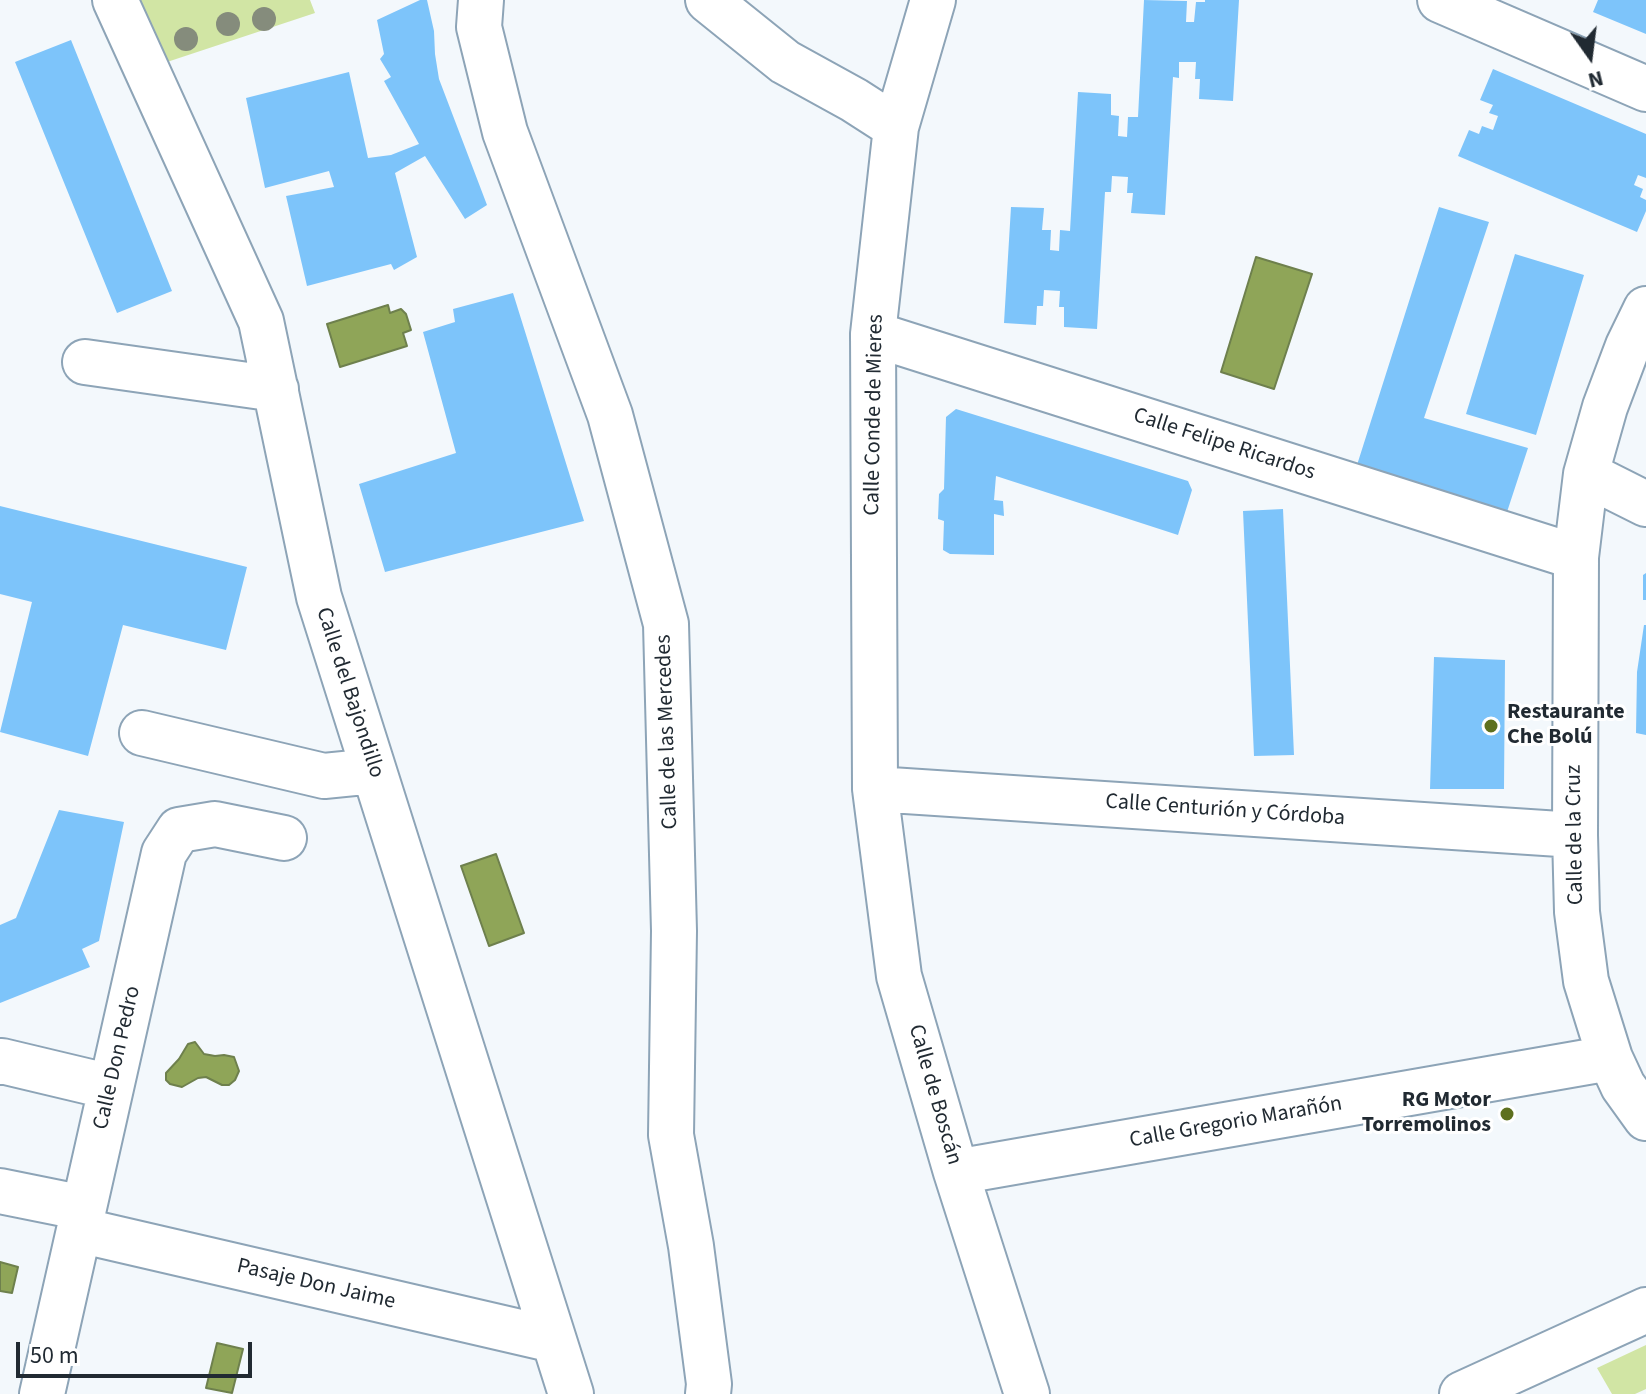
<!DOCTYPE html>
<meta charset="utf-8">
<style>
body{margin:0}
#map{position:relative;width:1646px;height:1394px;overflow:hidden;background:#f3f8fc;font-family:"Source Sans 3",sans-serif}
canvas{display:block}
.north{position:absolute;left:1550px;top:16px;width:80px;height:80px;-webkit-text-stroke:6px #fff;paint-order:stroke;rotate:166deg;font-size:22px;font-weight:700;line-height:32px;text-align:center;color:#212a32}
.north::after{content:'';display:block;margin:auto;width:28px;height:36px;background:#212a32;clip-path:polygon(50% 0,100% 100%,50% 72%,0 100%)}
.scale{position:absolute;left:16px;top:1342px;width:236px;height:36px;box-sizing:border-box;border:4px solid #212a32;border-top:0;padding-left:10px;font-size:24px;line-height:28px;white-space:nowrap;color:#212a32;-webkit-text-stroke:6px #fff;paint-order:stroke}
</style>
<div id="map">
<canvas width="1646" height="1394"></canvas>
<div class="north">N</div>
<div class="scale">50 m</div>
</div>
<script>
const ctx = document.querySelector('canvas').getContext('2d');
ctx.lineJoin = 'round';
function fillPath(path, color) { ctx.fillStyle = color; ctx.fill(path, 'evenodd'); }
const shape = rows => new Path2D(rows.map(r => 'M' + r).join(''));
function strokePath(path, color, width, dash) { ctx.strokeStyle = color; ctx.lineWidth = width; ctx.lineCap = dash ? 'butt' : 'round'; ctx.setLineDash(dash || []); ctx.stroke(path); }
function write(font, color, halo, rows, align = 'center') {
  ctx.font = font + ' "Source Sans 3",sans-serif'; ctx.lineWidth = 6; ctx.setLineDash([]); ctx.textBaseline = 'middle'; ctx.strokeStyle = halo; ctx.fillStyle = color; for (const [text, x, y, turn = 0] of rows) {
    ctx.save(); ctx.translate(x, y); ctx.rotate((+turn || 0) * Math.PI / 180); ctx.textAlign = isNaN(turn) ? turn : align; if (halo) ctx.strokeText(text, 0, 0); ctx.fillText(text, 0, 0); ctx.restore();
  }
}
const green = shape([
 [134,0,310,0,315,13,158,65],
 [1646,1345,1646,1389,1635,1394,1612,1394,1597,1368]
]);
const water = shape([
 [1256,257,1312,274,1274,389,1221,372,1256,257],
 [388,305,390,313,401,309,406,314,411,330,403,333,407,346,340,367,327,324,388,305],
 [496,854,524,933,489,946,461,866,496,854],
 [195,1042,204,1054,215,1056,224,1055,234,1057,239,1071,235,1080,229,1085,222,1085,206,1077,198,1078,182,1087,170,1084,166,1080,166,1073,179,1059,188,1044,195,1042],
 [0,1262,18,1267,12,1293,0,1291,0,1262],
 [217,1343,243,1349,232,1393,206,1388,217,1343]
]);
const building = shape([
 [420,0,427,0,434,31,435,54,439,79,487,205,465,219,425,156,395,173,417,257,394,270,391,264,307,286,286,196,334,187,329,171,265,188,246,98,349,72,368,158,391,155,419,144,384,81,391,77,380,59,384,54,377,20],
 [1144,0,1187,1,1186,22,1194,22,1196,2,1205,2,1205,0,1239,0,1233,101,1199,99,1200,79,1195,79,1196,62,1179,62,1179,78,1173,77,1165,215,1131,213,1133,193,1127,193,1128,177,1112,176,1111,192,1105,192,1097,329,1064,327,1064,307,1059,307,1060,291,1044,290,1043,306,1037,306,1036,325,1004,323,1011,207,1044,208,1042,230,1051,230,1050,250,1059,251,1060,230,1070,231,1078,92,1111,94,1111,115,1119,116,1118,136,1127,137,1128,117,1138,117],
 [1598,0,1646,0,1646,34,1593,12],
 [71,40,172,291,117,313,15,62],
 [1493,69,1646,134,1646,178,1638,175,1634,185,1643,189,1640,197,1646,200,1646,211,1637,232,1458,156,1469,130,1479,134,1482,126,1493,130,1498,116,1489,113,1493,105,1480,100],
 [1439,207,1489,222,1424,418,1528,448,1507,512,1357,465],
 [1515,254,1584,275,1536,435,1466,414],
 [513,293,584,521,385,572,359,484,456,453,423,332,455,322,453,309],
 [956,409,1188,481,1192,490,1178,535,996,476,994,500,1003,501,1004,516,994,514,994,555,950,554,943,550,944,521,938,519,939,494,944,489,946,417],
 [0,506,247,567,226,650,123,625,88,756,0,732,32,602,0,594],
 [1283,509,1294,755,1254,756,1243,511],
 [1646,573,1646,600,1643,600,1643,575],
 [1644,625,1646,625,1646,735,1636,733,1637,672],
 [1434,657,1505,660,1504,789,1430,789],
 [59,810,124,822,99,941,82,949,90,967,0,1003,0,925,16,918]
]);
const minor = shape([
 [115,0,261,321,319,597,571,1394],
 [481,0,479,27,505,132,610,415,666,624,674,931,671,1135,691,1246,709,1384,708,1394],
 [708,0,785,62,854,100,896,127],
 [933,0,896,127,873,334,875,789,899,976,956,1172,1027,1394],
 [1440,0,1646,89],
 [1646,309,1628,346,1605,407,1586,474,1576,557,1575,835,1577,912,1586,981,1610,1058,1623,1086,1646,1118],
 [873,334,1576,557],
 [85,362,276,389],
 [1586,474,1646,504],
 [142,733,324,776,374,771],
 [875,789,1575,835],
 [0,1062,2,1061,111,1087],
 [956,1172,1610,1058],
 [0,1191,84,1208],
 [79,1230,554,1340],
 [42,1394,164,853,179,830,215,824,284,838],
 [1462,1394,1646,1310]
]);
const trees = [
 [264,19],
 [228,24],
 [186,39]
];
const markers = [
 [1491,726,8,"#5d701f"],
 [1507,1114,8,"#5d701f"]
];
const streetNames = [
 ["Calle Conde de Mieres",875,415,-89],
 ["Calle Felipe Ricardos",1224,445,18],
 ["Calle del Bajondillo",349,693,72],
 ["Calle de las Mercedes",668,732,-92],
 ["Calle Centurión y Córdoba",1225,811,4],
 ["Calle de la Cruz",1576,835,-91],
 ["Calle Don Pedro",118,1058,-77],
 ["Calle de Boscán",934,1095,74],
 ["Calle Gregorio Marañón",1236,1123,-10],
 ["Pasaje Don Jaime",316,1285,13]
];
const poiNames = [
 ["Restaurante",1507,713],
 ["Che Bolú",1507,738],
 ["RG Motor",1491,1101,"right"],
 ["Torremolinos",1491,1126,"right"]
];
fillPath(green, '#d1e5a4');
fillPath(water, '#8fa558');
strokePath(water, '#6e804d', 2);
fillPath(building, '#7dc4fa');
strokePath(minor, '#8da4b7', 48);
strokePath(minor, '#fff', 44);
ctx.fillStyle = '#858c7c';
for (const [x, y] of trees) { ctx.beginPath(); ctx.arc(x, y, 12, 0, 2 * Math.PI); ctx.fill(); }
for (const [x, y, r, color] of markers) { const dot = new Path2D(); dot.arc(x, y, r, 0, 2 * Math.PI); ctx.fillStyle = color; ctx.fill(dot); strokePath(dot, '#fff', 3); }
write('22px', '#212a32', '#fff', streetNames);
write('bold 22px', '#212a32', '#fff', poiNames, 'left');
</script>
